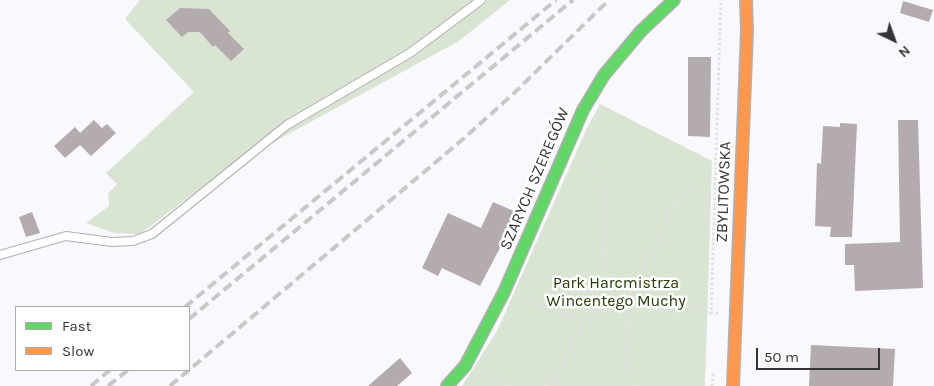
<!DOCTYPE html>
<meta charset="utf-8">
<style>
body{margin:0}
#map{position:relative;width:934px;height:386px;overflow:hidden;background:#f9f9fd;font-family:Karla,sans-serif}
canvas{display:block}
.legend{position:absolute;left:15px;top:306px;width:175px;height:65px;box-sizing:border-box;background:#fff;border:1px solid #adadaf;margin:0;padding:6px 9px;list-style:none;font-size:15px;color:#333338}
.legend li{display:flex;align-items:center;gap:10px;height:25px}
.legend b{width:25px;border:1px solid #adadaf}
.north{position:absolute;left:869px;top:15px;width:50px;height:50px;-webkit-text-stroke:4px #fff;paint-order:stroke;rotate:138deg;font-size:14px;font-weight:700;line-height:20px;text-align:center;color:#333338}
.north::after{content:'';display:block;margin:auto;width:18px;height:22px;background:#333338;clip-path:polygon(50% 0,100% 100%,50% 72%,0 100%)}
.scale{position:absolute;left:756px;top:348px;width:124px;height:22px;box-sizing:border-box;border:2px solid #333338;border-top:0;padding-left:6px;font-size:15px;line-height:18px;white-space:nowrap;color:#333338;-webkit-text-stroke:4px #fff;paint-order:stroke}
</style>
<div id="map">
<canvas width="934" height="386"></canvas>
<ul class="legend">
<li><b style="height:6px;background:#63d668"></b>Fast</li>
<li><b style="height:6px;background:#ff974d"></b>Slow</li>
</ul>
<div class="north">N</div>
<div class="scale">50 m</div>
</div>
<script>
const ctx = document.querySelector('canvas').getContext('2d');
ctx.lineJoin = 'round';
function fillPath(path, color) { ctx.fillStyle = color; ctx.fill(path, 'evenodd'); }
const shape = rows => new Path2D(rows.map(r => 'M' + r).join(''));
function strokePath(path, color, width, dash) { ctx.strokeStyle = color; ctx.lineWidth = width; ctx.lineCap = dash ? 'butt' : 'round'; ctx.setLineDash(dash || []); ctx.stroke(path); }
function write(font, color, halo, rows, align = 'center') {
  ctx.font = font + ' Karla,sans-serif'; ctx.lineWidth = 5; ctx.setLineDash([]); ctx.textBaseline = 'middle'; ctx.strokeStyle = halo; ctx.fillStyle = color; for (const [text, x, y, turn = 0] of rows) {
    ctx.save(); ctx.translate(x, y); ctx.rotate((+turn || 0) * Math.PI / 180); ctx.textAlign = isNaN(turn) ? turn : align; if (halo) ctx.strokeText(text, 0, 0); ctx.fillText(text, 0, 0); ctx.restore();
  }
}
const green = shape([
 [140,0,510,0,459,41,230,166,140,234,115,233,86,223,109,206,108,194,117,184,106,173,194,92,125,19],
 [600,104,712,161,705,386,462,386,497,331,587,128]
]);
const building = shape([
 [903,1,933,10,929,22,900,13],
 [180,8,209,9,230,31,228,33,244,49,231,61,215,45,213,47,200,32,188,32,182,37,166,20],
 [688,57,711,57,710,137,688,136],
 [94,120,102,128,107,124,116,133,91,156,80,145,65,158,54,146,75,127,80,133],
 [898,120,918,120,923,288,855,291,854,265,845,265,845,244,900,242],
 [840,123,857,124,852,237,830,237,831,227,815,226,817,163,821,164,823,126,840,127],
 [493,202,516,212,501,246,480,286,442,268,438,276,422,268,448,213,481,228],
 [32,212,40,233,26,237,19,217],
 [811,345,895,349,893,386,809,386],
 [400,358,412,373,397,386,368,386]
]);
const path = shape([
 [583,155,596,170,606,194,602,253,606,271,613,284],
 '608 296a15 15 0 1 1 30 0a15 15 0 1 1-30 0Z',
 [633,285,662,235,669,208,702,182,715,178],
 [522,298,585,321],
 [637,299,711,313],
 [627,310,626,366,635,386],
 [718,313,711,313,721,0],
 [482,373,511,386],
 [544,386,557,377,574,337,585,321,610,304],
 [712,386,713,372]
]);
const lane = shape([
 [0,255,66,236,112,242,133,241,152,234,287,125,410,53,481,0]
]);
const fast = shape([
 [447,386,465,366,504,292,583,110,604,75,641,31,674,0]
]);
const slow = shape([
 [733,386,747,31,746,0]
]);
const rail = shape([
 [185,307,556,0],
 [189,319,573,0],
 [91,386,110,370],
 [108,386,128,370],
 [170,386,462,140,512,95,609,0]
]);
const streetNames = [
 ["SZARYCH SZEREGÓW",535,179,-67],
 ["ZBYLITOWSKA",724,192,-88]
];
const parkNames = [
 ["Park Harcmistrza",616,283],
 ["Wincentego Muchy",616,301]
];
fillPath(green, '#d9e4d3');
fillPath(building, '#b3abad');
strokePath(lane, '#b0b0b3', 10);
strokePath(fast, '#b0b0b3', 14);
strokePath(slow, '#b0b0b3', 14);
strokePath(path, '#e1e1e3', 3, [2.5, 2.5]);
strokePath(lane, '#fefeff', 8);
strokePath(fast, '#63d668', 11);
strokePath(slow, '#ff974d', 11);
strokePath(rail, '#c8c8c8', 4, [10, 5]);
write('16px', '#333338', '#fff', streetNames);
write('16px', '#223d05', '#fff', parkNames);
</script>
